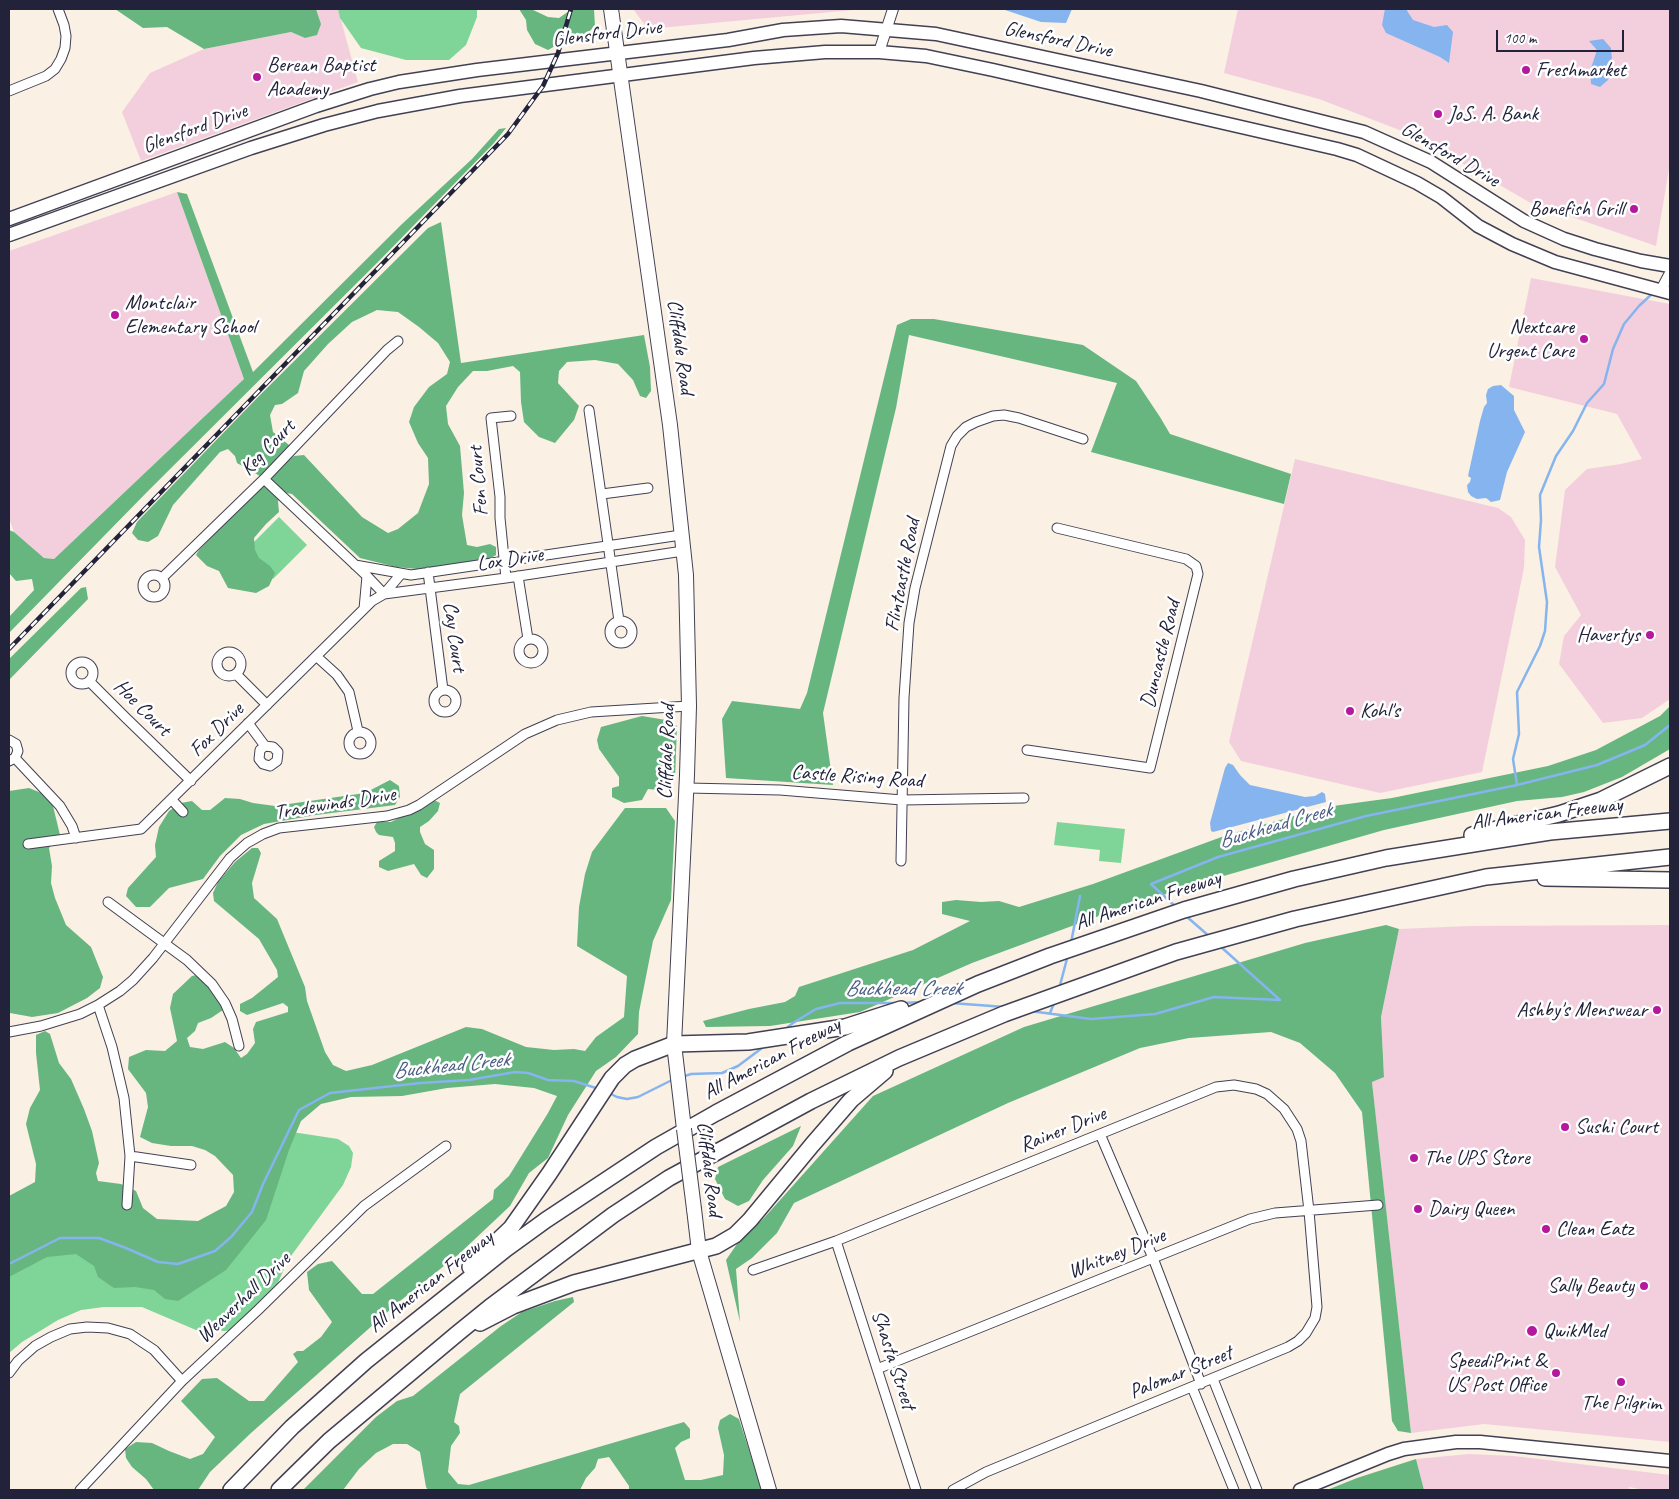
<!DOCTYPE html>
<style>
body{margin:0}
#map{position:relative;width:1679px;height:1499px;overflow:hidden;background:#faf0e3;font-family:Caveat,sans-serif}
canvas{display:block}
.frame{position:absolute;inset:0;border:10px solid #22223b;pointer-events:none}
.scale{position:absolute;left:1496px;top:30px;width:128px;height:22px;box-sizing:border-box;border:2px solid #22223b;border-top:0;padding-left:6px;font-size:15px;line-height:18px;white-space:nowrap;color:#22223b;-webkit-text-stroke:4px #fff;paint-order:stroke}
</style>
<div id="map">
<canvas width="1679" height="1499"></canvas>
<div class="frame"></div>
<div class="scale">100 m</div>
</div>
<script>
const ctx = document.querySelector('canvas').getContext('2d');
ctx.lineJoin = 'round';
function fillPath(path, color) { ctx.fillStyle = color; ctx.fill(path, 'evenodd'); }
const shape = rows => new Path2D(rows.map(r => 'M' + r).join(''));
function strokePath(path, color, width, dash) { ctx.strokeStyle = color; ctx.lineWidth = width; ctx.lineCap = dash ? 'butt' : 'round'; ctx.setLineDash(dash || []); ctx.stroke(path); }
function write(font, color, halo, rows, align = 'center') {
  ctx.font = font + ' Caveat,sans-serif'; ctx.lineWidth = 5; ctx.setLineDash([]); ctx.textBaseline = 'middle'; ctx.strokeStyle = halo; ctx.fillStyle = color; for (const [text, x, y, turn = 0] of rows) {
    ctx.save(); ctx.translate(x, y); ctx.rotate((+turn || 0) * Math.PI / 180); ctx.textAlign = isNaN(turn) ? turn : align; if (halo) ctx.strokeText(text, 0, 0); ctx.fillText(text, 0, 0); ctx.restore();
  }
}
const built = shape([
 [316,9,338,9,358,82,141,161,122,112,150,73,204,49,291,32,305,38,321,24],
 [633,9,632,9,864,9,648,29],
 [1238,9,1670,9,1670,163,1656,246,1529,202,1415,136,1319,99,1224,73],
 [177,192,244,379,54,559,44,558,14,532,9,518,9,251],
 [1531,278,1670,304,1670,699,1642,718,1603,723,1559,664,1564,636,1581,615,1555,567,1565,490,1587,469,1621,464,1642,459,1617,414,1509,387],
 [1295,459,1498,508,1511,517,1525,540,1524,568,1482,772,1380,793,1241,761,1229,742],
 [1670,925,1670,1442,1484,1424,1411,1433,1372,1082,1384,1076,1381,1017,1399,929,1469,926],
 [1469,1454,1514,1456,1670,1475,1670,1490,1645,1490,1629,1487,1629,1490,1424,1490,1416,1459]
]);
const green = shape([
 [338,9,477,9,477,17,466,45,449,60,406,60,361,48,340,18],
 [279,517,307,545,273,579,245,551],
 [1057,822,1125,829,1121,863,1099,861,1100,850,1054,845],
 [279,1130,338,1139,349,1146,353,1153,351,1167,343,1185,288,1260,269,1303,237,1329,225,1331,196,1330,142,1307,104,1307,81,1310,58,1320,22,1342,9,1353,9,1244,154,1233,222,1216]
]);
const forest = shape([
 [115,9,316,9,321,24,317,35,305,38,291,32,204,49,167,27,143,28],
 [519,9,531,9,548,17,559,18,572,9,594,9,595,26,582,38,569,44,557,45,548,50,535,44,527,30,526,20],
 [506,128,494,143,378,262,147,492,9,633,9,617,34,590,32,579,16,581,9,573,9,530,14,532,44,558,54,559,244,379,177,192,187,194,253,372,402,224,472,159,499,129],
 [441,222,461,363,644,335,650,367,651,391,646,398,640,396,633,380,618,364,595,360,567,362,559,371,558,383,579,406,574,420,555,443,539,437,524,422,521,402,520,372,513,366,487,371,473,371,458,387,446,406,448,424,460,446,464,493,462,515,467,545,477,547,490,544,496,547,496,555,486,561,417,569,396,567,360,558,292,494,286,493,278,501,279,512,266,524,254,538,255,550,259,558,270,566,275,573,269,586,256,593,228,588,219,571,207,566,196,555,199,550,282,464,294,456,304,455,362,517,388,533,398,529,418,513,429,484,428,458,418,443,409,422,414,407,429,387,447,374,450,362,438,343,419,327,398,312,377,310,352,322,328,344,304,371,298,393,282,404,275,405,270,415,273,432,289,445,287,451,260,476,237,463,235,456,228,449,220,452,173,505,158,536,148,542,138,540,132,533,137,522,259,396,428,228],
 [911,319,934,319,1083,345,1136,381,1160,417,1170,434,1291,474,1284,504,1091,452,1117,383,909,335,896,408,823,713,833,785,726,778,722,719,732,701,800,709,807,693,897,325],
 [86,587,88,599,9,680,9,659,81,588],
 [1670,706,1670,749,1622,777,1584,792,1562,797,1517,801,1384,830,1220,877,1107,913,972,963,860,1012,770,1026,706,1027,703,1021,749,1009,785,1002,795,996,799,987,913,950,970,921,942,914,942,902,956,900,981,902,999,901,1019,907,1093,884,1227,835,1294,816,1333,806,1392,798,1548,766,1596,750,1660,716],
 [642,716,666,720,677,726,675,779,668,788,658,790,648,789,642,800,624,803,612,797,612,788,619,786,619,777,599,749,597,740,601,727],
 [390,780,399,786,400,797,395,805,316,815,264,824,241,835,220,856,203,879,169,888,150,907,136,907,126,896,128,888,156,857,155,845,159,827,169,811,181,803,192,801,202,810,210,810,225,798,240,799,253,803,275,806,365,793],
 [29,788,44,794,53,806,60,835,49,848,52,866,51,883,55,898,66,925,91,947,103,977,100,988,87,998,58,1013,32,1017,10,1013,9,1010,9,791],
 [434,800,440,803,438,811,429,821,420,827,420,832,425,844,434,850,434,869,427,878,421,875,414,864,388,871,379,867,379,861,395,851,395,843,393,837,379,835,376,832,374,827,377,822,391,822],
 [625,808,666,808,675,821,671,900,653,941,639,1012,638,1034,616,1057,596,1071,568,1115,548,1158,529,1173,510,1206,459,1254,400,1301,251,1433,210,1472,198,1490,154,1490,146,1479,132,1467,126,1458,125,1449,136,1442,152,1443,169,1451,190,1459,203,1454,215,1437,181,1401,202,1379,217,1378,249,1401,264,1401,298,1362,293,1354,297,1351,303,1351,321,1337,332,1322,309,1290,307,1272,318,1264,332,1261,362,1294,373,1294,493,1199,494,1190,509,1176,548,1113,557,1096,534,1088,495,1084,447,1088,402,1096,351,1097,321,1104,301,1121,289,1150,266,1220,226,1270,178,1301,165,1299,154,1290,135,1287,114,1288,98,1277,94,1266,76,1254,47,1257,9,1277,9,1196,35,1182,36,1164,26,1124,30,1108,40,1090,36,1053,36,1035,45,1031,50,1034,59,1063,71,1079,84,1109,92,1131,99,1163,96,1173,98,1181,121,1184,136,1191,143,1208,157,1219,198,1221,226,1206,234,1192,233,1175,215,1156,205,1150,192,1146,171,1146,152,1143,140,1137,148,1107,146,1093,128,1069,129,1057,146,1050,165,1051,177,1041,170,1008,173,994,192,976,197,975,208,985,221,1001,223,1010,211,1018,198,1023,195,1031,187,1038,190,1047,203,1049,225,1042,234,1048,241,1058,247,1054,255,1043,253,1029,256,1022,288,1012,288,1007,283,1003,247,1015,240,1011,240,1004,252,998,278,977,277,970,259,939,214,901,213,893,218,882,235,862,252,848,258,848,261,853,252,883,254,898,277,919,305,987,307,1001,325,1052,333,1065,346,1071,372,1065,466,1027,482,1029,526,1047,554,1050,574,1049,585,1051,596,1037,624,1017,627,976,577,946,579,907,585,874,592,852],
 [1386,925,1399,929,1381,1017,1384,1077,1372,1082,1411,1433,1398,1431,1392,1421,1362,1112,1335,1073,1300,1043,1271,1032,1189,1038,1140,1048,1008,1103,794,1203,777,1233,752,1258,736,1269,740,1322,726,1260,737,1244,764,1218,873,1096,1024,1027,1305,943],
 [801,1126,793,1146,763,1180,749,1201,738,1206,725,1199,715,1179,718,1167],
 [573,1297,574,1302,460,1394,454,1422,459,1426,460,1433,451,1446,448,1472,458,1484,469,1485,684,1422,690,1429,690,1438,681,1442,675,1448,685,1480,701,1480,723,1475,724,1455,718,1428,720,1420,730,1414,739,1419,762,1490,629,1490,629,1486,609,1457,598,1459,595,1468,586,1478,580,1490,428,1490,426,1487,420,1452,407,1444,393,1444,376,1453,359,1469,343,1490,303,1490,376,1417,397,1401,413,1396,501,1326,522,1312,555,1301],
 [1416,1459,1424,1490,1327,1490,1357,1478]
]);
const water = shape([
 [1002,9,1072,9,1066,23,1041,22],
 [1385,9,1406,9,1413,20,1434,27,1447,25,1453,32,1449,63,1440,57,1386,33,1382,25],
 [1603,39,1611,48,1612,60,1608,80,1600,87,1591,84,1590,71,1597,50,1589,41],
 [1501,385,1514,396,1514,410,1525,432,1507,472,1500,500,1491,502,1486,498,1477,499,1471,496,1468,492,1467,485,1470,482,1471,478,1468,476,1480,421,1484,407,1487,403,1486,395,1488,389,1493,386],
 [1228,763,1233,765,1240,775,1250,785,1305,797,1315,796,1322,792,1325,794,1326,802,1213,832,1211,831,1210,823,1225,768]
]);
const stream = shape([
 [1517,785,1513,759,1519,734,1517,692,1540,646,1545,631,1547,602,1539,547,1541,520,1540,495,1556,456,1573,431,1587,403,1604,384,1613,349,1624,324,1639,306,1654,292],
 [1176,907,1151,884,1218,857,1366,816,1517,785,1597,765,1645,745,1670,725],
 [1186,916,1210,937],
 [1071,943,1080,896],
 [1059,989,1068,955],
 [903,1003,923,1002],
 [951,1003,1005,1007],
 [1030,1011,1091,1019,1155,1014,1214,997,1280,1000,1220,946],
 [1050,1013,1055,1001],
 [783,1031,793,1023,816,1009,840,1003,895,1003],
 [682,1077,691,1074,722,1073,738,1066,766,1045],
 [609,1093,617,1097,627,1099,638,1097,672,1080],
 [9,1264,60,1238,99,1238,126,1248,158,1262,178,1264,215,1251,231,1237,252,1212,263,1184,299,1110,330,1093,420,1083,469,1080,515,1072,528,1073,548,1080,574,1081,599,1089]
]);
const minor = shape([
 [9,91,46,76,55,69,61,59,65,48,66,36,64,25,58,9],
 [589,410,619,621],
 [264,479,367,576,384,594],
 [602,494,648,488],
 [355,565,411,575,681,535],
 [428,572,443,690],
 '143 586a11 11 0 1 1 22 0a11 11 0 1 1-22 0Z',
 [518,576,528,639],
 [162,578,264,479,387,350,398,341],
 [506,578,500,518,500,497,491,418,511,416],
 [384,594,506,578,683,551],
 [364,609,367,576],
 '610 632a11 11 0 1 1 22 0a11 11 0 1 1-22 0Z',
 '519 651a12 12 0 1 1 24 0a12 12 0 1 1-24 0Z',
 '217 664a12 12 0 1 1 24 0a12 12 0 1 1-24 0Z',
 [316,656,337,675,349,692,358,731],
 '71 673a11 11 0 1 1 22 0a11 11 0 1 1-22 0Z',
 [236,674,267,705],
 [89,681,125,717,191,781],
 '434 701a11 11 0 1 1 22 0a11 11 0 1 1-22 0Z',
 [248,723,265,746,273,747,278,752,277,761,270,766,263,764,259,759,260,750,265,746],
 '349 743a11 11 0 1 1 22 0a11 11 0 1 1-22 0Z',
 [9,740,16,744,18,751,15,758,9,761],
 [1027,750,1150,768,1198,574,1196,566,1186,559,1057,528],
 [15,758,60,806,72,826,76,838],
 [687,788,780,790,902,800,1024,798],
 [172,800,183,812],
 [28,844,141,829,372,601,384,594,401,574],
 [901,861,904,698,909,623,915,588,951,446,957,436,966,427,976,422,993,416,1004,415,1019,418,1083,439],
 [108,902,187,960,212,984,225,1003,232,1019,239,1046],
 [98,1005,112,1047,124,1098,130,1156,127,1205],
 [9,1032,41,1026,80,1014,98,1005,120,991,133,980,153,958,230,858,247,843,263,834,279,828,387,816,409,810,419,805,525,734,557,720,591,712,689,706],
 [1100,1134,1153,1258,1201,1384],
 [130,1156,191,1165],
 [836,1241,916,1490],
 [753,1270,836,1241,1216,1087,1234,1085,1256,1089,1267,1094,1284,1109,1297,1129,1301,1141,1309,1211,1317,1307,1315,1318,1306,1333,1298,1341,1288,1347,986,1472,953,1490],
 [877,1369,1250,1219,1275,1213,1378,1205],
 [9,1373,18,1361,35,1346,51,1337,70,1329,87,1327,108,1328,130,1334,154,1350,182,1381],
 [1213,1379,1257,1490],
 [1192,1387,1234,1490],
 [80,1490,182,1381,258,1310,364,1206,446,1146]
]);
const tertiary = shape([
 [879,52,893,9],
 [1661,290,1670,273]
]);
const secondary = shape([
 [9,219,316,106,370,89,399,82,477,70,728,40,783,30,841,26,936,34,1201,91,1364,132,1431,162,1524,221,1564,239,1595,249,1641,261,1670,266],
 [9,235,251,148,324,125,378,111,460,96,754,58,825,52,879,52,926,56,993,70,1337,149,1357,155,1417,183,1441,197,1478,226,1512,244,1555,262,1670,293],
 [1300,1490,1388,1454,1404,1449,1456,1442,1480,1442,1670,1461]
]);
const primary = shape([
 [611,9,670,425,686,575,689,706,687,775,674,1044,684,1129],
 [694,1209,699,1251,769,1490]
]);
const motorway = shape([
 [1472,835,1559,814,1601,800,1670,766],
 [1545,878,1670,880],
 [470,1267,511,1228,549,1174,612,1078,625,1065,635,1059,674,1044,748,1042,845,1027,901,1009],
 [480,1323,513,1306,574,1283,716,1246,735,1235,750,1220,812,1145,851,1100,885,1071],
 [231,1490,292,1427,366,1361,506,1249,546,1220,656,1147,716,1113,848,1043,978,984,1050,956,1184,910,1294,879,1386,858,1492,841,1550,832,1670,821],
 [279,1490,329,1441,458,1333,490,1307,613,1215,669,1178,811,1101,899,1058,1004,1014,1176,952,1295,919,1486,877,1670,857]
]);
const rail = shape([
 [9,649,508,134,543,86,558,53,571,9]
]);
const primaryBridge = shape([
 [684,1129,694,1209]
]);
const markers = [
 [1526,70,5,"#b5179e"],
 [257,77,5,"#b5179e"],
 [1438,114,5,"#b5179e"],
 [1634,209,5,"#b5179e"],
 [115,315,5,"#b5179e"],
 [1584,339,5,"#b5179e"],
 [1650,635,5,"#b5179e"],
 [1350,711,5,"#b5179e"],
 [1657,1010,5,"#b5179e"],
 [1565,1127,5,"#b5179e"],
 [1414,1158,5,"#b5179e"],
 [1418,1209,5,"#b5179e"],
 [1546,1229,5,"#b5179e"],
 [1644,1286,5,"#b5179e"],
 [1532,1331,6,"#b5179e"],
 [1556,1373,5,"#b5179e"],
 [1621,1382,5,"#b5179e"]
];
const streetNames = [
 ["Glensford Drive",607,34,-7],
 ["Glensford Drive",1058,40,12],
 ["Glensford Drive",195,129,-20],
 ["Glensford Drive",1450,155,30],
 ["Cliffdale Road",680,347,82],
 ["Keg Court",268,448,-46],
 ["Fen Court",479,481,-95],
 ["Lox Drive",510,560,-9],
 ["Flintcastle Road",903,575,-79],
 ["Cay Court",454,637,82],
 ["Duncastle Road",1161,654,-76],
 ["Hoe Court",142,708,45],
 ["Fox Drive",217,730,-45],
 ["Cliffdale Road",667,752,-88],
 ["Castle Rising Road",857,777,4],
 ["Tradewinds Drive",335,804,-9],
 ["All American Freeway",1547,814,-7],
 ["All American Freeway",1148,901,-18],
 ["All American Freeway",772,1059,-28],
 ["Rainer Drive",1063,1130,-22],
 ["Cliffdale Road",709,1169,83],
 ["Whitney Drive",1117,1254,-22],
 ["All American Freeway",431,1282,-38],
 ["Weaverhall Drive",244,1298,-44],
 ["Shasta Street",893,1360,72],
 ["Palomar Street",1181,1373,-22]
];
const poiNames = [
 ["Berean Baptist",267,65],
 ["Academy",267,89],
 ["Freshmarket",1536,70],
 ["JoS. A. Bank",1448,114],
 ["Bonefish Grill",1624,209,"right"],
 ["Montclair",125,303],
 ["Elementary School",125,327],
 ["Nextcare",1574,327,"right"],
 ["Urgent Care",1574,351,"right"],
 ["Havertys",1640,635,"right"],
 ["Kohl's",1360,711],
 ["Ashby's Menswear",1647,1010,"right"],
 ["Sushi Court",1575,1127],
 ["The UPS Store",1424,1158],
 ["Dairy Queen",1428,1209],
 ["Clean Eatz",1556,1229],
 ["Sally Beauty",1634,1286,"right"],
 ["QwikMed",1543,1331],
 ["SpeediPrint &",1546,1361,"right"],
 ["US Post Office",1546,1385,"right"],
 ["The Pilgrim",1621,1403,"center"]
];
const waterNames = [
 ["Buckhead Creek",1275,826,-16],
 ["Buckhead Creek",903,989],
 ["Buckhead Creek",451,1066,-6]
];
fillPath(built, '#f3cfde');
fillPath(green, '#7fd497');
fillPath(forest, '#67b680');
fillPath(water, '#85b4ef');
strokePath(stream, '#85b4ef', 2.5);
strokePath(minor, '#424154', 11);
strokePath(tertiary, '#424154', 12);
strokePath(secondary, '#424154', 15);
strokePath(primary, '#424154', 16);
strokePath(motorway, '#424154', 18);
strokePath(minor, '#fff', 9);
strokePath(tertiary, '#fff', 10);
strokePath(secondary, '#fff', 12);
strokePath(primary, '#fff', 14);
strokePath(motorway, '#fff', 15);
strokePath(rail, '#22223b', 4.5);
strokePath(rail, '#fff', 2.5, [8]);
strokePath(primaryBridge, '#424154', 16, []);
strokePath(primaryBridge, '#fff', 14);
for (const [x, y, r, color] of markers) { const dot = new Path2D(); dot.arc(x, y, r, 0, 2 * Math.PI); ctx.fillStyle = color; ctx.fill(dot); strokePath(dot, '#fff', 2); }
write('21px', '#22223b', '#fff', streetNames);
write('21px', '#22223b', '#fff', poiNames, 'left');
write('italic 22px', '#4a5c83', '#fff', waterNames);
</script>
